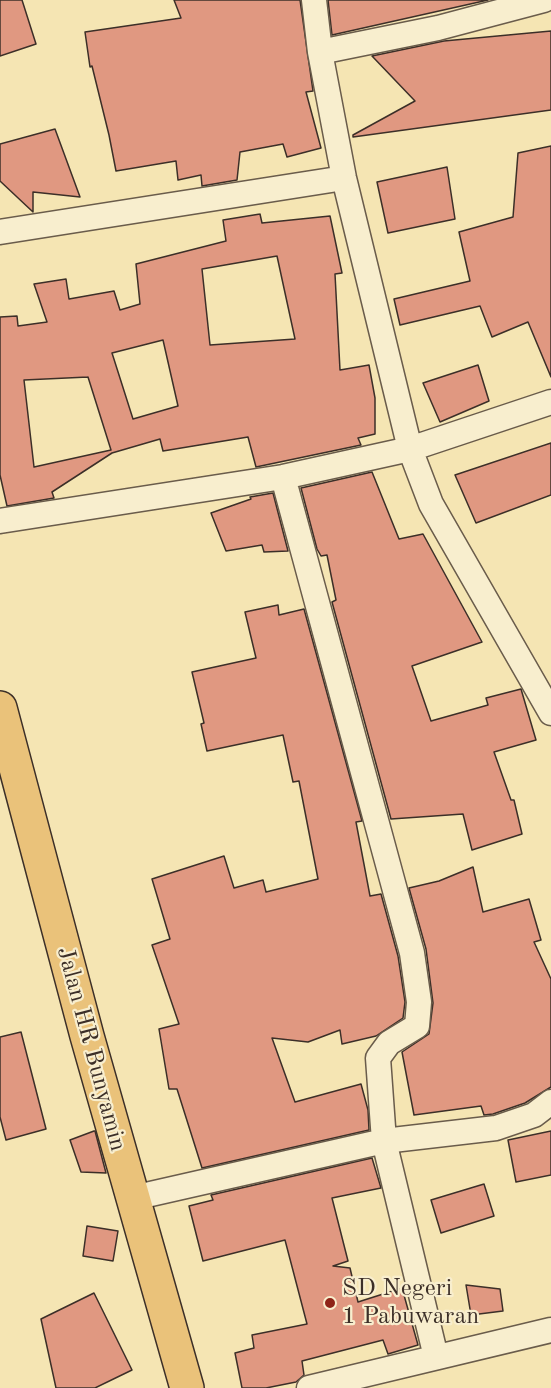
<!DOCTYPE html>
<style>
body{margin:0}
canvas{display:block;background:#f5e5b3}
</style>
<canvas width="551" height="1388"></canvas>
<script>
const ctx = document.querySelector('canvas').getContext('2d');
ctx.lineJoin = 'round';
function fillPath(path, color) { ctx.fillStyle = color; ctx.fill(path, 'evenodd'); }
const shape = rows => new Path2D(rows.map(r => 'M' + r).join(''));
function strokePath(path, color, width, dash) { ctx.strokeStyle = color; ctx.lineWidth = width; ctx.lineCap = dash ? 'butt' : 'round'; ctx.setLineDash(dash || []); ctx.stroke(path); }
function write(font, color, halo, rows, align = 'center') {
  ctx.font = font + ' "Old Standard TT",serif'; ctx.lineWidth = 4.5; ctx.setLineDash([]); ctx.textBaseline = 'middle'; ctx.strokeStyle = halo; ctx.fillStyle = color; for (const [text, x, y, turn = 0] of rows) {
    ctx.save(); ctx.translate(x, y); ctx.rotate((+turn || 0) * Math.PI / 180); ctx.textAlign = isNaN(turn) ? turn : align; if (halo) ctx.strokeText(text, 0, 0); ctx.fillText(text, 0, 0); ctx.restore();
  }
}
const building = shape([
 [0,0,22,0,36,44,0,56,0,0],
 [174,0,300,0,313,91,306,92,321,148,287,157,283,144,240,152,237,180,202,186,201,175,178,180,176,161,116,171,109,135,92,66,90,67,85,32,181,18,174,0],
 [328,0,488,0,332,35,328,0],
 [551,31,551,110,353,137,353,135,415,101,372,56,444,41,551,31],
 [55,129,80,197,33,192,33,212,0,181,0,144,55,129],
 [551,146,551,377,528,322,492,337,480,306,400,325,394,299,470,281,459,232,513,217,518,153,551,146],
 [447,167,455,219,388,233,377,182,447,167],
 [260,214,262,223,330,216,342,273,335,274,340,370,369,365,375,398,375,434,358,438,361,445,256,467,248,437,163,451,160,439,112,453,52,492,54,498,7,506,0,475,0,317,17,316,18,326,47,322,34,284,66,279,69,299,114,291,120,310,140,304,136,264,226,241,223,220,260,214],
 [277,256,295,339,210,345,202,269,277,256],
 [163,340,178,406,133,419,112,353,163,340],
 [88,377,111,450,34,467,24,380,88,377],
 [478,365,489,401,440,422,423,383,478,365],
 [551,443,551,495,476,523,455,475,551,443],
 [372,472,399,539,423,534,482,642,412,666,431,721,488,705,486,698,521,689,536,740,494,752,511,800,514,800,522,834,472,850,463,814,391,819,332,602,336,600,327,555,321,556,317,549,301,488,372,472],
 [273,493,288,551,264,552,262,545,226,551,211,513,251,499,250,497,273,493],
 [278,605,279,615,304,609,362,821,356,822,370,896,381,894,398,956,405,1002,403,1018,376,1036,342,1044,340,1030,308,1042,272,1038,295,1102,361,1084,368,1110,369,1130,202,1168,177,1089,169,1089,159,1029,179,1024,152,945,170,939,152,879,224,856,234,888,263,880,266,892,318,879,299,781,293,782,283,735,207,751,201,724,204,723,192,672,256,658,245,612,278,605],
 [473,867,483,912,529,899,541,940,534,942,551,979,551,1087,525,1103,493,1114,484,1115,481,1106,414,1115,402,1052,429,1034,433,1003,426,949,409,888,439,881,473,867],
 [21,1032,46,1129,6,1140,0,1117,0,1037,21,1032],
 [94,1131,95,1131,106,1173,81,1172,70,1140,94,1131],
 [551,1131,551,1175,516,1182,508,1140,551,1131],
 [372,1158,381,1188,332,1198,348,1261,333,1266,350,1268,358,1302,402,1288,418,1345,388,1354,383,1340,302,1361,304,1375,296,1382,266,1388,242,1388,235,1353,254,1348,252,1335,307,1324,285,1240,203,1261,189,1206,213,1200,211,1195,372,1158],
 [484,1184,494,1216,441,1233,431,1200,484,1184],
 [87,1226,118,1231,113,1261,83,1256,87,1226],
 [466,1285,500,1289,503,1311,471,1315,466,1285],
 [94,1293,132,1370,95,1388,56,1388,41,1319,94,1293]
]);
const street = shape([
 [320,52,438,28,544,0],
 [0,232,344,178],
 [551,402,410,449,431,504,551,713],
 [283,477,412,953,419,1002,417,1026,389,1043,378,1058,384,1141,436,1357],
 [0,521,283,477,410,449,344,178,320,52,314,0],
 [133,1198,384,1141,496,1128,534,1115,551,1102],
 [309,1388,551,1330]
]);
const primary = shape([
 [0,708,87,1036,187,1388]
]);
const markers = [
 [330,1303,6,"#8f2418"]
];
const streetNames = [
 ["Jalan HR Bunyamin",91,1049,75]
];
const poiNames = [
 ["SD Negeri",342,1289],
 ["1 Pabuwaran",342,1317]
];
fillPath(building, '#e09881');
strokePath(building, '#3c2f28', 1.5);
strokePath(street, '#6a5c4b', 27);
strokePath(primary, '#3c2f28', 36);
strokePath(street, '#f8eece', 24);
strokePath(primary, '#eac27a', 33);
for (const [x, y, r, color] of markers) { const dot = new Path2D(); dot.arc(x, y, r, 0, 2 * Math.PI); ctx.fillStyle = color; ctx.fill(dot); strokePath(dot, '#f8eece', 2); }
write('24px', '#3c2f28', '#f8eece', streetNames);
write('24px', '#3c2f28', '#f8eece', poiNames, 'left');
</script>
